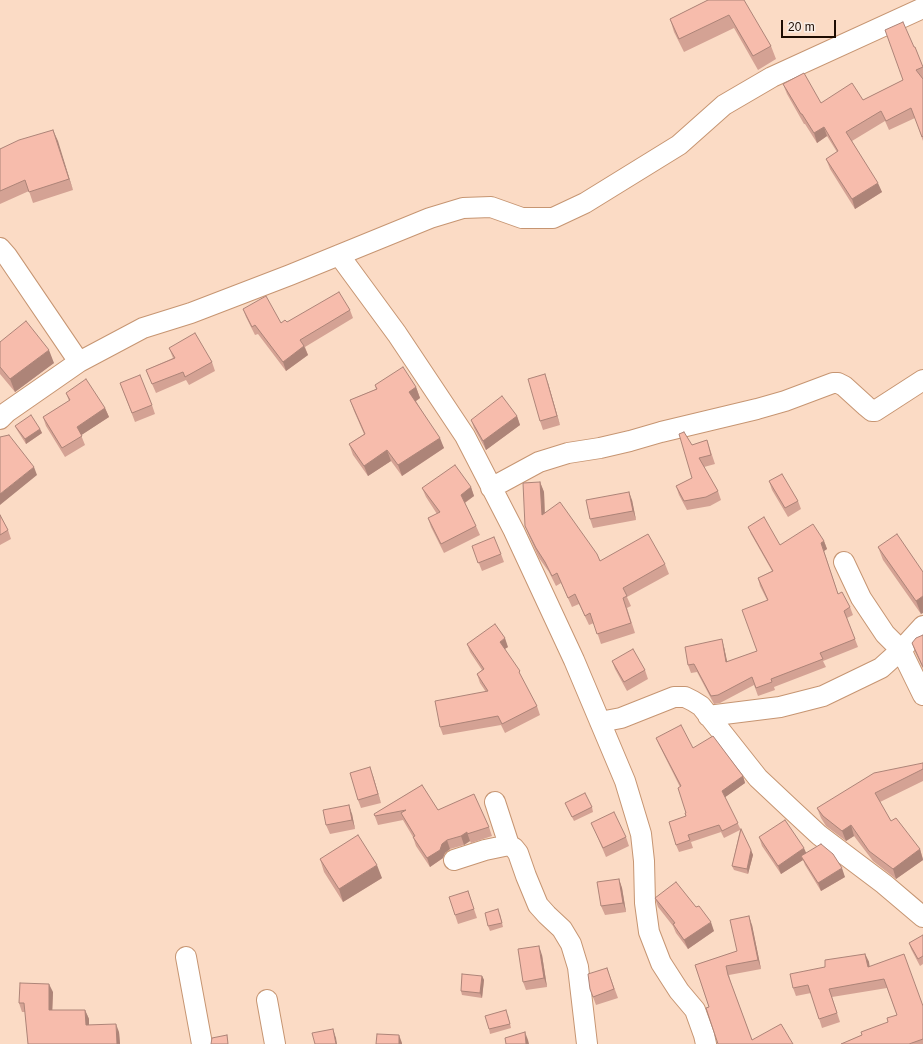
<!DOCTYPE html>
<style>
body{margin:0}
#map{position:relative;width:923px;height:1044px;overflow:hidden;background:#fbdbc5;font-family:Arial,sans-serif}
canvas{display:block}
.scale{position:absolute;left:781px;top:20px;width:55px;height:18px;box-sizing:border-box;border:2px solid #1d0c02;border-top:0;padding-left:5px;font-size:12px;line-height:14px;white-space:nowrap;color:#1d0c02;-webkit-text-stroke:3px #f8ede6;paint-order:stroke}
</style>
<div id="map">
<canvas width="923" height="1044"></canvas>
<div class="scale">20 m</div>
</div>
<script>
const ctx = document.querySelector('canvas').getContext('2d');
ctx.lineJoin = 'round';
const shape = rows => new Path2D(rows.map(r => 'M' + r).join(''));
function strokePath(path, color, width, dash) { ctx.strokeStyle = color; ctx.lineWidth = width; ctx.lineCap = dash ? 'butt' : 'round'; ctx.setLineDash(dash || []); ctx.stroke(path); }
function fillPath(path, color) { ctx.fillStyle = color; ctx.fill(path, 'evenodd'); }
const minor = shape([
 [0,248,7,256,79,362],
 [339,255,397,334,465,436,514,531,574,660,625,781,641,834,644,861,645,903,649,932,661,963,679,991,695,1010,704,1035,706,1044],
 [0,419,7,412,79,362,143,328,191,313,290,275,430,218,463,208,491,207,522,218,553,218,585,203,679,145,724,105,772,77,923,8],
 [491,488,539,462,568,453,600,448,630,441,661,432,757,409,785,401,833,383,838,383,844,386,866,406,872,411,875,411,923,380],
 [923,626,901,650,923,695],
 [708,716,780,707,823,696,881,668,901,650,885,634,861,598,844,562],
 [600,722,621,718,674,697,685,697,693,701,701,706,758,778,791,809,819,835,884,884,923,917],
 [495,802,509,845,514,848,518,853,526,876,538,905,547,915,562,929,571,944,578,967,587,1044],
 [454,860,485,850,509,845],
 [186,957,202,1044],
 [267,1000,275,1044]
]);
const wall = shape([
 [708,0,771,46,776,59,758,70,734,28,684,52,674,32,670,19],
 [914,47,915,47,923,68,923,78,922,78,923,79,923,141,915,118,889,130,885,121,852,141,882,192,855,209,830,169,826,159,837,152,827,136,817,143,805,124,804,124,787,94,783,84,821,103,863,100,903,80],
 [53,130,73,190,33,203,29,191,0,204,0,149],
 [243,309,281,323,350,310,353,318,305,347,308,355,286,371,258,334,255,335,246,317],
 [0,342,54,363,15,392,0,374],
 [169,348,212,362,215,371,189,385,186,380,156,393,146,370,173,358],
 [120,383,152,405,155,414,135,422],
 [548,383,560,425,543,430,540,421],
 [375,385,416,387,420,398,416,401,444,448,402,476,391,461,368,476,353,455,349,444,364,434,354,411,350,400,376,389],
 [66,393,105,408,109,417,81,435,85,445,65,457,46,426,43,417,69,401],
 [517,416,520,425,486,450,474,428,471,420],
 [15,426,40,429,42,433,26,444,17,430],
 [707,440,715,464,704,467,718,491,721,500,710,506,687,510,679,495,676,486,692,478,692,445],
 [769,481,798,501,801,509,788,517,772,490],
 [540,482,544,492,545,513,600,561,665,564,669,574,627,597,631,606,627,608,635,633,601,644,594,623,589,625,579,604,572,607,561,583,556,586,549,572,539,558,529,536,525,526],
 [471,487,474,496,465,503,476,526,480,535,444,553,431,527,428,518,437,514,426,497,422,488],
 [632,500,636,520,593,528,590,519],
 [0,515,8,530,11,539,0,545],
 [748,527,780,545,824,541,827,549,824,551,838,594,850,607,853,615,847,618,858,647,823,661,826,667,774,687,775,690,758,696,754,685,720,703,714,704,697,672,691,673,688,665,724,647,727,662,757,651,767,600,760,586,758,578,772,571,751,534],
 [472,546,501,554,504,562,482,571],
 [878,547,923,572,921,614,883,560],
 [923,635,923,669,915,652,912,643],
 [467,644,508,647,505,649,522,679,537,706,540,715,505,733,501,725,443,735,440,727,486,692,480,683,477,674,482,670,470,652],
 [612,661,645,670,648,679,627,691,615,669],
 [656,738,693,748,743,776,745,783,725,797,753,855,748,874,734,870,732,866,740,830,724,838,721,832,691,842,693,848,679,852,676,845,686,816,686,813,680,787,659,745],
 [923,763,923,781,880,802,891,821,920,849,923,859,923,860,896,879,873,861,854,836,846,841,826,826,821,818,817,808],
 [373,776,381,803,361,808,358,800],
 [422,785,438,810,489,827,492,836,471,843,470,841,464,845,450,849,445,853,443,858,430,867,416,846,413,837,403,820,378,825,374,814],
 [565,803,592,807,593,812,574,821],
 [352,814,355,829,330,834,326,825],
 [591,823,626,837,629,846,606,857,595,831],
 [759,837,806,853,845,877,821,891,805,865,803,860,781,874,762,846],
 [320,859,382,878,343,902,324,872],
 [619,879,622,888,626,912,605,915,601,906],
 [468,891,477,918,458,924,455,915],
 [655,898,714,931,688,949,676,933,673,926,658,907],
 [500,914,503,927,490,931,488,926],
 [752,925,761,969,729,975,731,983,752,1040,793,1044,718,1044,709,1007,695,965,737,951],
 [923,935,923,964,920,966,911,949,909,943],
 [865,954,869,962,869,966,923,1006,923,1044,841,1044,862,1035,888,1022,897,1015,887,988,832,997,840,1022,822,1028,811,993,796,996,793,988,825,967],
 [542,955,547,987,526,990,523,982],
 [607,968,618,998,596,1005,590,989],
 [482,976,484,980,482,998,462,995,461,991],
 [53,992,52,1010,85,1010,89,1019,89,1025,119,1032,120,1044,28,1044,25,1012,22,1012,19,1003],
 [508,1015,511,1028,490,1034,489,1029]
]);
const shadedWall = shape([
 [824,127,827,136,817,143,814,133],
 [53,130,58,141,73,190,69,179],
 [878,183,882,192,855,209,852,199],
 [304,346,308,355,286,371,283,362],
 [49,350,54,363,15,392,10,379],
 [545,374,548,383,560,425,557,416],
 [416,387,420,398,413,403,409,392],
 [105,408,109,417,80,436,77,427],
 [517,416,520,425,486,450,483,441],
 [40,429,42,433,26,444,25,439],
 [440,438,444,448,402,476,398,465],
 [387,450,391,461,368,476,364,466],
 [34,467,37,475,0,505,0,494],
 [540,482,544,492,545,525,542,515],
 [471,487,474,496,464,503,461,495],
 [629,492,632,500,636,520,633,511],
 [824,541,827,549,824,551,821,543],
 [923,596,923,613,921,614,916,601],
 [505,638,508,647,503,650,500,642],
 [722,639,724,647,729,670,726,662],
 [370,767,373,776,381,803,378,794],
 [743,776,745,783,724,798,722,791],
 [349,805,352,814,355,829,352,820],
 [851,825,854,836,846,841,842,831],
 [467,832,470,841,464,845,461,836],
 [447,840,450,849,445,853,443,858,430,867,427,858,442,844],
 [804,848,808,857,801,856,803,860,781,874,778,866],
 [920,849,923,860,896,879,893,869],
 [751,850,753,855,748,874,747,869],
 [377,865,382,878,343,902,339,889],
 [842,868,845,877,821,891,818,883],
 [619,879,622,888,626,912,623,903],
 [749,916,752,925,761,969,758,960],
 [711,922,714,931,688,949,684,940],
 [539,946,542,955,547,987,544,978],
 [865,954,869,962,871,975,868,967],
 [482,976,484,980,482,998,480,993],
 [49,984,53,992,52,1019,49,1010],
 [85,1010,89,1019,89,1034,86,1025],
 [116,1024,119,1032,120,1044,117,1044],
 [333,1029,336,1038,337,1044,336,1044],
 [525,1032,528,1040,529,1044,526,1044],
 [399,1035,402,1043,402,1044,399,1044]
]);
const building = shape([
 [708,0,744,0,771,46,753,56,729,15,679,39,670,19,708,0],
 [903,22,914,47,915,47,923,67,916,70,923,79,923,136,922,137,911,108,886,121,881,111,846,132,878,183,852,199,826,159,838,151,824,127,814,133,802,114,801,114,783,84,804,73,821,103,852,83,863,100,903,80,885,30,903,22],
 [53,130,69,179,29,192,25,180,0,191,0,149,19,140,53,130],
 [339,292,350,310,300,340,304,346,283,362,255,325,252,327,243,309,266,296,281,323,285,320,287,322,339,292],
 [26,321,49,350,10,379,0,367,0,342,26,321],
 [195,333,212,362,185,377,183,372,152,384,146,370,175,358,169,348,195,333],
 [403,367,416,387,409,392,440,438,398,465,387,450,364,466,349,444,365,434,350,400,377,389,375,385,403,367],
 [545,374,557,416,540,421,528,379,545,374],
 [140,375,152,405,132,413,120,383,140,375],
 [86,379,105,408,77,427,82,436,62,448,43,417,70,400,66,393,86,379],
 [502,396,517,416,483,441,471,420,502,396],
 [31,415,40,429,25,439,15,426,31,415],
 [684,432,692,445,707,440,711,455,699,458,718,491,706,497,684,501,676,486,692,478,679,434,684,432],
 [9,435,34,467,0,494,0,437,9,435],
 [455,465,471,487,461,495,476,526,441,544,428,518,440,512,422,488,455,465],
 [782,474,798,501,785,508,769,481,782,474],
 [540,482,542,515,560,502,597,554,600,561,648,534,665,564,623,588,627,596,623,598,631,623,597,634,590,613,585,616,575,594,568,598,557,573,552,576,545,562,536,548,525,526,523,483,540,482],
 [629,492,633,511,590,519,586,500,629,492],
 [0,515,8,530,0,535,0,515],
 [764,517,780,545,813,524,824,541,821,543,838,594,842,592,850,607,844,611,855,639,820,653,823,659,771,679,772,682,756,688,752,677,718,695,711,696,694,664,688,665,685,647,722,639,726,662,757,651,742,610,768,600,758,578,773,571,748,527,764,517],
 [897,534,923,572,923,596,916,601,878,547,897,534],
 [494,537,501,554,478,563,472,546,494,537],
 [495,624,505,638,500,642,520,671,519,672,537,706,502,724,498,716,440,727,435,701,488,691,477,674,484,669,467,644,495,624],
 [923,635,923,667,912,643,916,638,923,635],
 [633,649,645,670,624,682,612,661,633,649],
 [681,725,693,748,713,736,743,776,722,791,738,823,722,831,719,825,688,835,690,840,676,845,669,822,686,816,685,813,686,813,678,788,681,786,656,738,681,725],
 [923,763,923,769,875,793,891,821,896,818,920,849,893,869,869,851,851,825,842,831,823,816,817,808,874,773,923,763],
 [370,767,378,794,358,800,350,773,370,767],
 [422,785,438,810,474,794,489,827,467,834,467,832,461,836,447,840,442,844,440,850,427,858,413,837,415,836,401,813,406,810,375,816,374,814,422,785],
 [585,793,592,807,572,817,565,803,585,793],
 [349,805,352,820,326,825,323,810,349,805],
 [614,812,626,837,603,848,591,823,614,812],
 [785,820,804,848,778,866,759,837,785,820],
 [741,829,751,850,747,869,732,866,741,829],
 [358,835,377,865,339,889,320,859,358,835],
 [821,844,833,854,842,868,818,883,801,856,821,844],
 [619,879,623,903,601,906,597,882,619,879],
 [676,882,696,907,699,906,711,922,684,940,673,924,675,923,655,898,676,882],
 [468,891,474,909,455,915,449,897,468,891],
 [498,909,502,923,488,926,485,913,498,909],
 [749,916,758,960,726,966,728,975,752,1040,781,1024,793,1044,718,1044,706,1008,709,1007,695,965,737,951,730,920,749,916],
 [923,935,923,956,918,959,909,943,923,935],
 [539,946,544,978,523,982,518,949,539,946],
 [865,954,868,967,904,954,923,1006,923,1039,909,1044,841,1044,862,1035,861,1032,888,1022,887,1018,897,1015,884,979,829,989,837,1013,819,1019,808,985,793,988,790,974,825,967,825,960,865,954],
 [607,968,614,989,593,997,590,989,588,974,607,968],
 [462,974,482,976,480,993,461,991,462,974],
 [20,983,49,984,49,1010,85,1010,86,1025,116,1024,117,1044,28,1044,24,1003,19,1003,20,983],
 [506,1010,510,1024,489,1029,485,1016,506,1010],
 [333,1029,336,1044,315,1044,312,1033,333,1029],
 [525,1032,526,1044,506,1044,505,1038,525,1032],
 [377,1034,399,1035,399,1044,376,1044,377,1034],
 [227,1035,228,1044,211,1044,212,1038,227,1035]
]);
strokePath(minor, '#c69572', 22);
strokePath(minor, '#fff', 20);
fillPath(wall, '#d4a294');
fillPath(shadedWall, '#ad8478');
fillPath(building, '#f7bcac');
strokePath(building, '#ad8478', 1);
</script>
